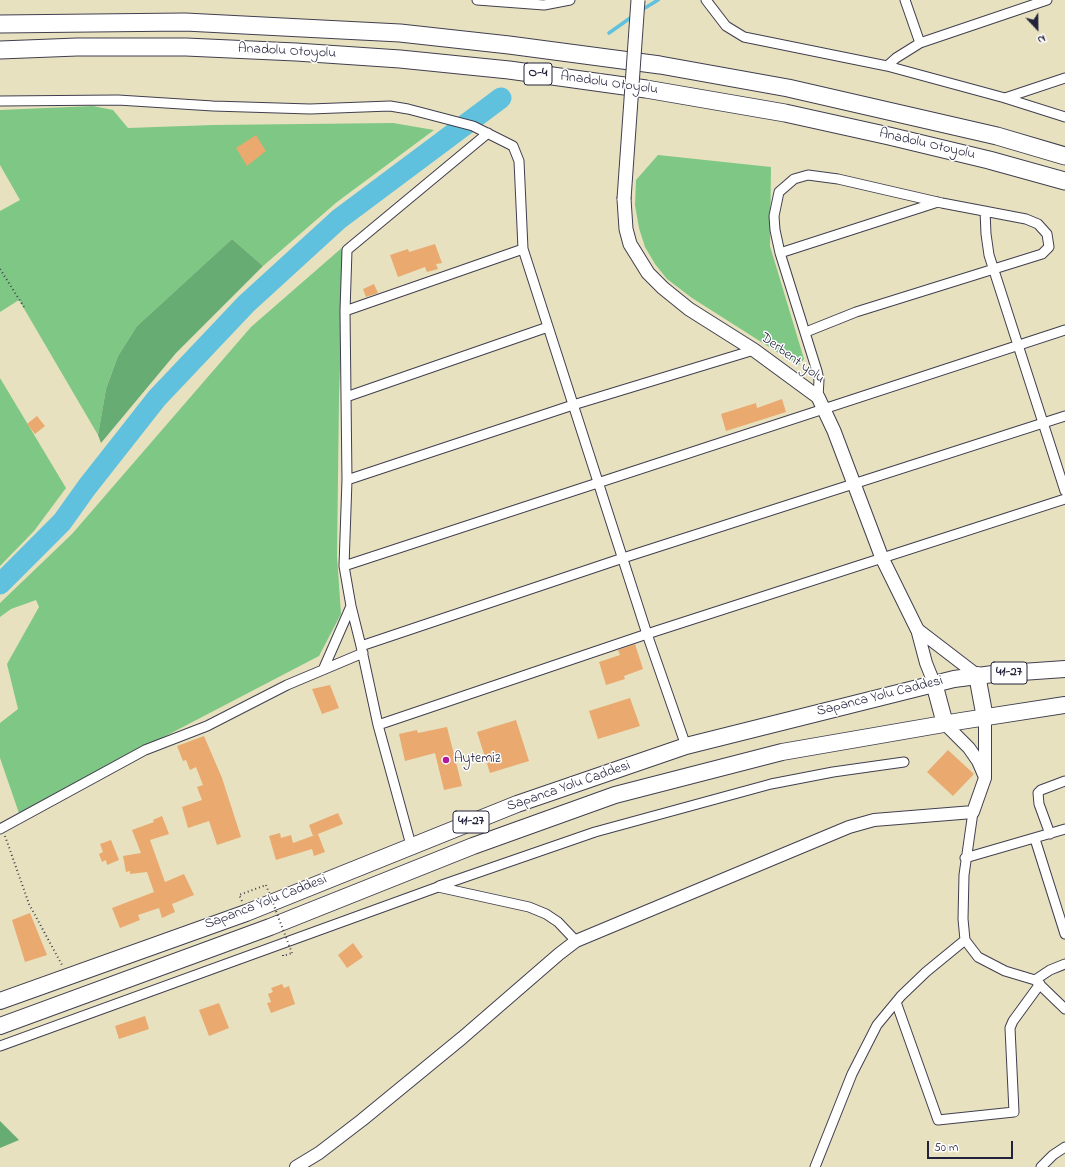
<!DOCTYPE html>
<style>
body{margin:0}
#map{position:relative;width:1065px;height:1167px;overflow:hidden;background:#e8e1bf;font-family:"Indie Flower",sans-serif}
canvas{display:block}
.north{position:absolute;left:1017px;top:8px;width:40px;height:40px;-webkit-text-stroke:3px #fff;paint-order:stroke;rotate:158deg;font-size:11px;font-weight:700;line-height:16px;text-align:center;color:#22223b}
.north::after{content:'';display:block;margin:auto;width:14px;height:18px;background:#22223b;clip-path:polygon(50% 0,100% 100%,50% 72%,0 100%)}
.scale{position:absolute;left:927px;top:1141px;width:86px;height:18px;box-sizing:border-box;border:2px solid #22223b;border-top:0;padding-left:5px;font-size:12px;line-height:14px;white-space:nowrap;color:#22223b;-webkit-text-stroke:3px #fff;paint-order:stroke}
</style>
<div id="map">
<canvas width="1065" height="1167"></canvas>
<div class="north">N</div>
<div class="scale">50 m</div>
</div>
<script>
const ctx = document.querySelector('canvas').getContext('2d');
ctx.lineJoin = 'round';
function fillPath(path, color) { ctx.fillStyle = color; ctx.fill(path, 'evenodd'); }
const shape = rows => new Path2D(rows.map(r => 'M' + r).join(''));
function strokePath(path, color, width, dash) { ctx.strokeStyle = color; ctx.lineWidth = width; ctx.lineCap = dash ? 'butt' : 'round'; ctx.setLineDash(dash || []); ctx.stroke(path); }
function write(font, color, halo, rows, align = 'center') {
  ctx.font = font + ' "Indie Flower",sans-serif'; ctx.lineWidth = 3; ctx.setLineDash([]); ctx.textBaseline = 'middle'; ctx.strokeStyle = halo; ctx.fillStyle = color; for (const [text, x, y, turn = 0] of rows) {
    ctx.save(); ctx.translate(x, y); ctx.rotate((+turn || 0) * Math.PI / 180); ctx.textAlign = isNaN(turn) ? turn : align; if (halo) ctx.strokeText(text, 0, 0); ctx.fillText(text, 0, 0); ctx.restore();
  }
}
const green = shape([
 [93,106,113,110,128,128,213,125,393,123,434,130,337,202,263,266,232,239,137,326,118,356,106,389,98,435,19,300,0,312,0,211,20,200,0,165,0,110],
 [658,155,771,167,770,246,804,359,800,364,797,365,788,359,692,298,667,279,655,264,645,247,639,228,635,205,636,180],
 [344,246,339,397,337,556,341,614,319,656,156,741,145,750,21,819,0,758,0,723,18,709,7,664,39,607,36,600,11,609,0,617,0,603,72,534,251,327],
 [0,378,66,488,34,531,0,566]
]);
const forest = shape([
 [232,239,263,266,176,353,101,443,98,435,106,389,118,356,137,326],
 [0,1121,19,1140,0,1148]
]);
const stream = shape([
 [640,11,658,0],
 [609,33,633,16]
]);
const river = shape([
 [0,584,62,522,87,487,157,398,246,304,339,219,501,98]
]);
const building = shape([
 [256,135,266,151,247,166,236,148],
 [435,244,442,263,436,264,438,269,427,272,425,267,398,277,390,255,408,249,409,252],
 [374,284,378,293,366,297,363,289],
 [782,399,786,412,726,431,721,414,756,403,757,408],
 [37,416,45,426,35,434,27,424],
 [635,644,643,669,624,676,625,679,606,685,599,662,620,655,618,650],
 [330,685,339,708,322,714,312,689],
 [630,698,640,726,598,739,589,711],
 [516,720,529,761,490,773,477,732],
 [447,727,462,786,444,790,435,753,405,761,399,734,417,730,418,733],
 [204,736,222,778,241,837,217,845,209,821,188,828,182,807,202,800,197,787,203,785,196,767,190,770,186,760,183,761,177,746],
 [948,750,974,774,953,796,927,772],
 [338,813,343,824,313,836,309,825],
 [162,816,169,834,150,840,165,882,184,874,194,895,172,904,175,912,162,918,159,908,138,915,140,920,120,928,112,908,154,892,147,872,130,874,130,871,126,872,123,856,141,853,132,830,154,822,153,820],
 [280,833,281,838,291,835,293,843,318,834,325,852,314,856,312,849,276,860,269,836],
 [111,840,119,860,107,865,106,860,102,862,99,854,103,852,100,844],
 [30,913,47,955,25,962,12,920],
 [353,943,363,957,347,968,338,955],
 [282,984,284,988,289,986,295,1004,271,1013,267,1003,271,1002,268,994,273,992,271,988],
 [219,1003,229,1028,209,1036,199,1010],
 [145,1016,149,1029,119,1039,115,1026]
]);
const path = shape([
 [0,269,24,307],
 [5,836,29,904,62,965],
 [242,901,239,895,266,885],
 [283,955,283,956,292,953]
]);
const minor = shape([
 [477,0,544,5,570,0],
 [706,0,726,26,744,37,887,66,1005,98,1065,117],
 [905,0,920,43],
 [887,66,896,58,920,43,1047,0],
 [1005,98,1065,78],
 [0,101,118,100,213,106,310,109,390,106,408,109,473,126,513,146,519,161,523,249,647,634,686,746],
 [985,211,986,234,989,255,1065,491],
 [780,253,938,202],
 [345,311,523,249],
 [806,332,856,312,1042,254,1049,247,1047,234,1038,224,1026,219,942,203,838,179,808,175,794,179,779,192,774,216,775,230,780,253,817,371,819,380,818,397],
 [346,397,548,327],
 [347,480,573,405,754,350],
 [344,566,1065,330],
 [361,646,623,558,1065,416],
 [323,670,351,606],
 [378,725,647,634,1065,499],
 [973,812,964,875,963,919,965,940,978,957,1005,971,1035,980,1065,1009],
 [0,829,145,750,207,726,287,685,363,653],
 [1050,834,1039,804,1038,793,1041,790,1065,781],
 [1035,839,1065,934],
 [411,845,378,725,361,646,351,606,344,566,347,480,345,311,347,250,488,133],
 [965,858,1065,829],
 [439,886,595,832,771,784,833,772,904,762],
 [1035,980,1050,970,1065,964],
 [896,1002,938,1120,1014,1112,1010,1028,1013,1021,1040,984],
 [0,1046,438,887,529,907,546,914,558,922,576,941],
 [815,1167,852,1074,877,1025,901,996,926,972,965,940],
 [1041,1167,1053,1155,1065,1147]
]);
const tertiary = shape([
 [917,629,977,675],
 [917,629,926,663,934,683],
 [945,724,969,748,978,761,984,775],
 [296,1167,319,1153,362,1120,462,1038,559,954,576,941,849,827,874,820,973,812,985,778,985,718]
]);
const secondary = shape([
 [624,199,626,229,630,244,648,273,663,288,689,309,754,350,818,397,834,431,882,558,917,629]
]);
const trunk = shape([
 [977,675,985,718],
 [934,683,945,724],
 [0,1001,246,913,517,804,686,746,954,679,993,674,1065,669],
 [0,1026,270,927,473,846,615,795,782,752,961,721,1065,705]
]);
const motorway = shape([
 [0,24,185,22,400,33,509,45,660,65,788,88,997,136,1065,156],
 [0,50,77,47,186,47,296,52,400,59,509,70,646,89,785,113,889,136,989,160,1065,181]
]);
const pathBridge = shape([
 [266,885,292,953]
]);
const secondaryBridge = shape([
 [624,199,638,0]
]);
const markers = [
 [446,760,4,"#b5179e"]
];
const shields = [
 [538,74,28],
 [1009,673,36],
 [471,822,36]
];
const shieldNames = [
 ["O-4",538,74],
 ["41-27",1009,673],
 ["41-27",471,822]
];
const streetNames = [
 ["Anadolu Otoyolu",287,52,3],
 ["Anadolu Otoyolu",609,84,8],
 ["Anadolu Otoyolu",927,145,13],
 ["Derbent yolu",792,359,36],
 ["Sapanca Yolu Caddesi",880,697,-14],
 ["Sapanca Yolu Caddesi",569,787,-19],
 ["Sapanca Yolu Caddesi",266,903,-21]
];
const poiNames = [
 ["Aytemiz",454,760]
];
fillPath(green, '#7fc784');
fillPath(forest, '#67ac72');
strokePath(stream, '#5fc1dd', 3.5);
strokePath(river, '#5fc1dd', 21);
fillPath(building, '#e9a96f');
strokePath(minor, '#403f4f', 11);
strokePath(tertiary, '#403f4f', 14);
strokePath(secondary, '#403f4f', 15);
strokePath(trunk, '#403f4f', 18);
strokePath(motorway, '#403f4f', 19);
strokePath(path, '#403f4f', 2, [1, 3]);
strokePath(minor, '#fff', 9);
strokePath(tertiary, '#fff', 12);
strokePath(secondary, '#fff', 13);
strokePath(trunk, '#fff', 16);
strokePath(motorway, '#fff', 17);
strokePath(secondaryBridge, '#403f4f', 15, []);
strokePath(pathBridge, '#403f4f', 2, [1, 3]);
strokePath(secondaryBridge, '#fff', 13);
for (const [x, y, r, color] of markers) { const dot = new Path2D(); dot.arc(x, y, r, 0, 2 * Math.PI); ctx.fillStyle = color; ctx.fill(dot); strokePath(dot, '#fff', 1.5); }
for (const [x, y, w] of shields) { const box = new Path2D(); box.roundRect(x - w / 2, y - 11, w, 22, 3); ctx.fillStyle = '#fff'; ctx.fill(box); strokePath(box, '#22223b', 1); }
write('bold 13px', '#22223b', null, shieldNames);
write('14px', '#22223b', '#fff', streetNames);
write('14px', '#22223b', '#fff', poiNames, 'left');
</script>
